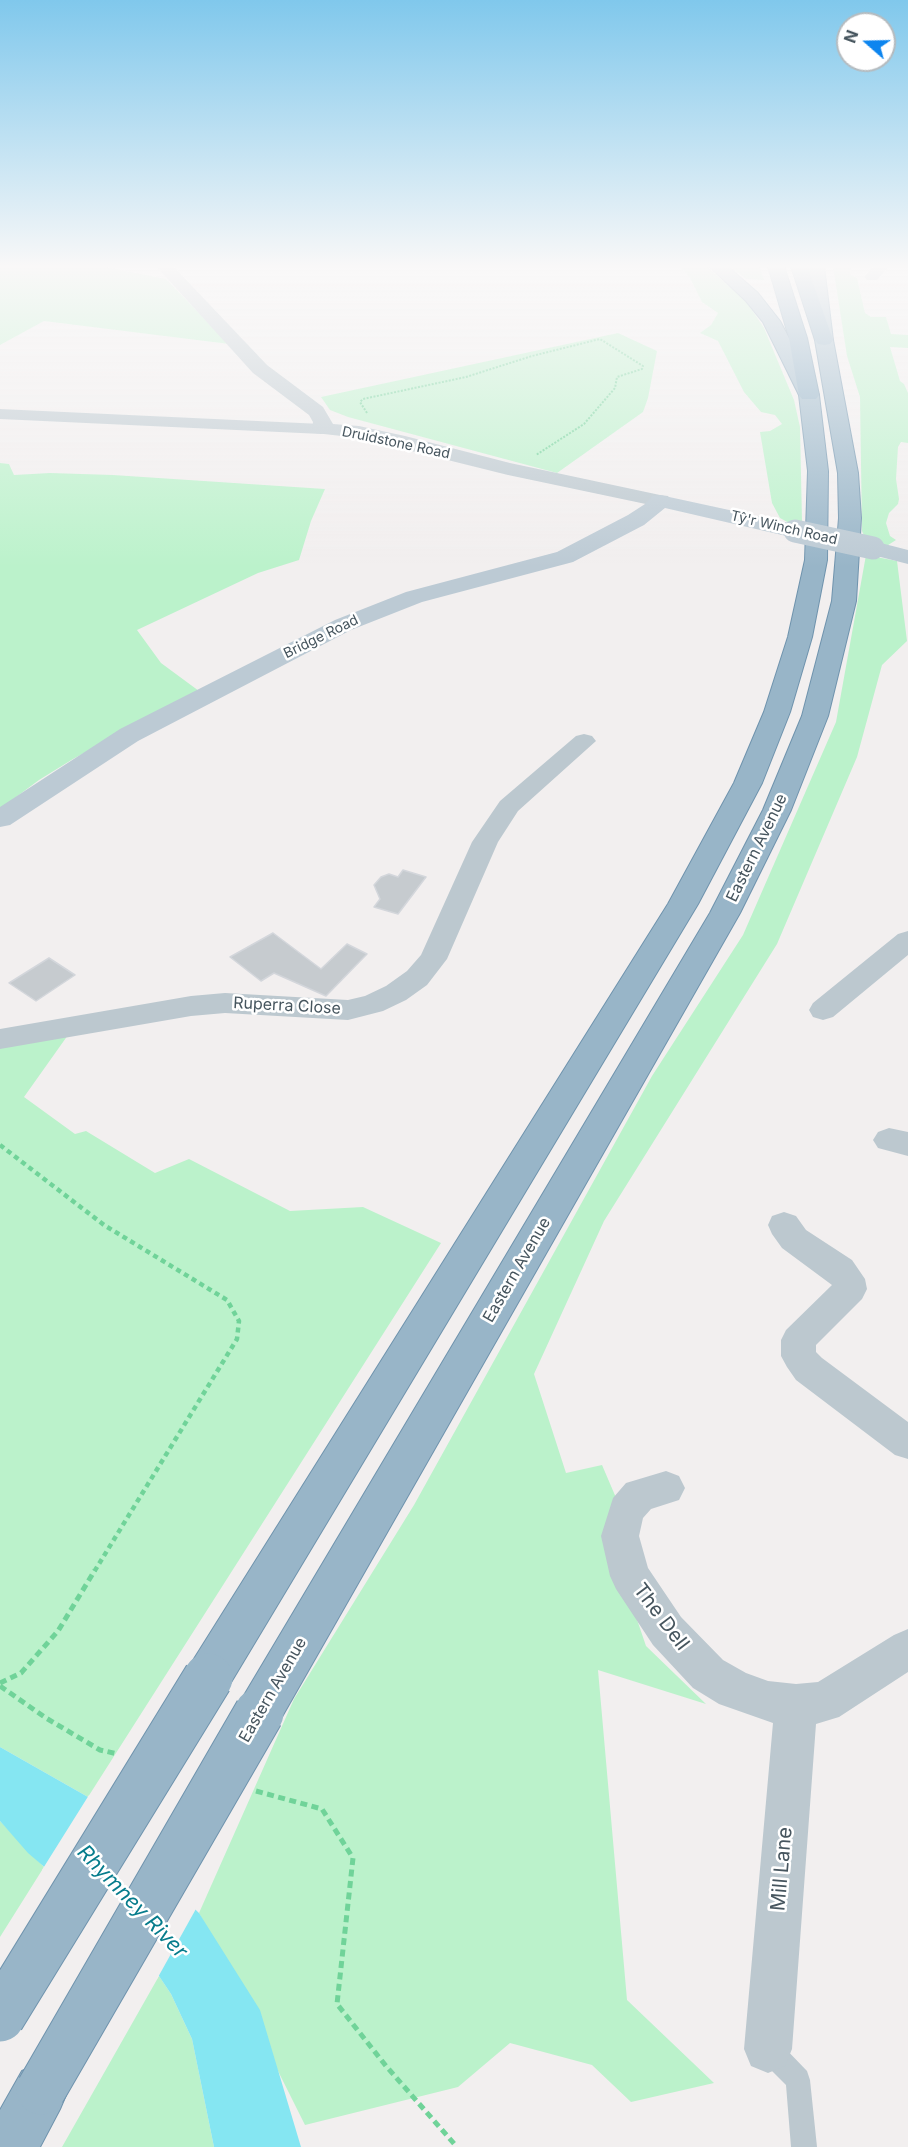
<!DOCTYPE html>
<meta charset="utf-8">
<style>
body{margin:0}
#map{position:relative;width:908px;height:2147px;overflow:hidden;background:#f2efef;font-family:Inter,sans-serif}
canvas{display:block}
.north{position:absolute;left:836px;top:12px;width:60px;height:60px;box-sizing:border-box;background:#fff;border:2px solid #b5bbbf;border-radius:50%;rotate:290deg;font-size:16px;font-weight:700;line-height:24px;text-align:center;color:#46555e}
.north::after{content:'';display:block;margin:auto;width:21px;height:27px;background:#0d85ef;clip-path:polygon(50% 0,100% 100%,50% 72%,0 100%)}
</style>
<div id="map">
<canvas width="908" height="2147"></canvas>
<div class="north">N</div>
</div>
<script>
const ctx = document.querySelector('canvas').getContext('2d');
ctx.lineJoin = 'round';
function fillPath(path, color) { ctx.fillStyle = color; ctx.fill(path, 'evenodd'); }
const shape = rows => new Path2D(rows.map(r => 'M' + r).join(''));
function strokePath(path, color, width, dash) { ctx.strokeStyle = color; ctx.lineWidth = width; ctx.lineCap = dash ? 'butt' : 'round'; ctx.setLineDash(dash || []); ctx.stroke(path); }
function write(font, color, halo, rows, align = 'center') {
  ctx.font = font + ' Inter,sans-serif'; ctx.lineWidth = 5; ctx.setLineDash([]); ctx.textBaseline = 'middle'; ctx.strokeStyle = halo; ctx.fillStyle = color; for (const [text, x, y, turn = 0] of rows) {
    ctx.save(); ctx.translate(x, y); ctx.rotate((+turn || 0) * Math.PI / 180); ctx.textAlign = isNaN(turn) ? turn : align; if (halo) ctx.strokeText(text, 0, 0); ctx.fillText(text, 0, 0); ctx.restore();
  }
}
const green = shape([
 [0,266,100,266,166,279,229,344,44,321,0,345],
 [679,266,706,266,746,301,764,328,794,400,800,427,802,521,791,524,780,518,772,503,760,432,770,431,782,424,775,415,761,412,744,392,718,341,700,333,711,325,718,313,702,302,689,276],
 [730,266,759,266,764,280,746,279],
 [833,266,851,266,850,275,857,278,865,313,871,317,886,317,891,334,908,335,908,348,890,347,900,381,904,384,908,393,908,443,901,442,898,447,896,479,899,499,898,504,889,513,886,523,890,536,896,540,885,547,866,540,862,531,860,397,847,356],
 [618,333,657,351,648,398,643,412,557,473,348,417,330,410,321,397],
 [0,463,9,464,14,475,50,473,113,475,325,489,311,521,299,560,258,573,137,630,161,663,199,691,73,759,39,780,0,809],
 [866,555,897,561,907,641,882,665,857,757,777,944,604,1221,534,1374,566,1473,602,1465,620,1507,615,1555,646,1646,706,1704,598,1670,627,2000,714,2083,631,2102,592,2065,510,2043,458,2087,305,2125,199,1913,294,1699,414,1505,652,1076,743,935,836,722],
 [68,1035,24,1097,75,1134,86,1131,155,1173,189,1159,290,1211,363,1207,441,1243,88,1797,0,1747,0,1047],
 [0,1821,44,1867,0,1937],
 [159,1976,171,1994,192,2039,214,2147,62,2147]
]);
const water = shape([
 [0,1747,88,1797,134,1850,199,1913,260,2010,301,2147,214,2147,192,2039,171,1994,159,1976,97,1912,28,1853,0,1821]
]);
const pier = shape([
 [89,1795,136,1848,197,1907,157,1979,95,1914,42,1870]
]);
const building = shape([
 [403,870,426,877,398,914,374,907,380,899,374,885,381,877,389,874,398,877,403,870],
 [273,933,321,969,347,944,367,954,326,996,274,973,261,981,230,957,273,933],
 [49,958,75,975,36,1001,9,983,49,958]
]);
const pathFar2 = shape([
 [367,413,360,402,363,399,466,377,532,356,600,339,643,366,642,369,617,377,615,388,584,424,536,455]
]);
const pathFar1 = shape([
 [0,1145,104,1225,227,1300,239,1321,237,1339,94,1572]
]);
const path = shape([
 [0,1683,21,1673,58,1631,95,1570],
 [0,1686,46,1718,100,1750,118,1754],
 [256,1791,322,1809,353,1858,337,2004,386,2066,457,2147]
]);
const service = shape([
 [772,2041,781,2044,807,2071,810,2080,817,2147,791,2147,786,2085,763,2062,760,2053,763,2044,772,2041]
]);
const minor = shape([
 [874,266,889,266,877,280,867,280,864,277,874,266],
 [0,409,322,424,328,425,331,429,328,433,322,434,0,419,0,409],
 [584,734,592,736,596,741,518,811,498,842,447,959,427,985,406,1000,383,1011,348,1020,225,1013,191,1016,0,1049,0,1029,191,996,225,993,348,1000,365,996,386,986,407,971,421,955,472,842,500,801,576,736,584,734],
 [908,931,908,955,833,1017,823,1020,813,1017,809,1010,813,1003,898,934,908,931],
 [889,1128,908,1132,908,1156,878,1148,873,1140,878,1132,889,1128],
 [784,1212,796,1216,806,1230,852,1260,865,1279,867,1289,862,1299,816,1345,816,1352,822,1358,908,1422,908,1459,895,1455,796,1380,787,1367,781,1356,781,1340,786,1330,832,1285,782,1248,772,1234,768,1225,772,1216,784,1212],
 [666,1471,679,1476,685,1488,679,1500,651,1509,643,1518,639,1536,648,1568,681,1617,723,1660,746,1673,768,1681,796,1684,818,1682,894,1635,908,1629,908,1672,839,1717,816,1724,792,2049,785,2066,768,2073,751,2066,744,2049,773,1723,719,1704,693,1688,653,1645,616,1589,610,1576,601,1536,613,1498,626,1483,666,1471]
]);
const tertiary = shape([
 [156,266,173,266,267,365,323,407,333,424,359,426,405,436,510,463,660,495,668,496,671,501,668,506,660,507,508,475,359,438,315,433,312,429,313,422,309,415,253,373,156,266]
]);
const secondary = shape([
 [660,495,803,526,806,531,803,536,795,538,665,508,644,525,573,562,422,602,351,630,138,741,10,825,0,827,0,807,120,729,335,620,406,592,557,552,628,515,645,504,652,496,660,495],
 [873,541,908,550,908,564,865,553,862,548,865,543,873,541]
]);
const trunk = shape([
 [709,266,727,266,758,293,780,321,819,395,828,471,827,560,812,637,790,712,762,783,698,904,224,1694,208,1700,192,1694,185,1678,192,1662,668,904,734,783,764,712,788,637,805,560,808,471,799,395,763,322,746,301,709,266],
 [808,266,824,266,833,340,858,473,861,518,856,601,828,716,791,810,740,913,275,1729,259,1736,243,1729,236,1713,243,1697,710,913,763,810,802,716,832,601,839,518,838,473,815,340,808,266],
 [41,2063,60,2071,68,2090,60,2109,40,2147,0,2147,0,2110,22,2071,41,2063]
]);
const motorway = shape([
 [768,266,784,266,807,338,819,395,816,399,802,399,799,395,789,338,768,266],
 [791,266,807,266,833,340,830,344,824,345,818,344,815,340,791,266]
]);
const secondaryBridge = shape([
 [795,531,873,548]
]);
const trunkBridge = shape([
 [0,2017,208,1678],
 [41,2090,259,1713]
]);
const farStreetnames = [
 ["Druidstone Road",396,443,12],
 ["Tŷ'r Winch Road",784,528,13],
 ["Bridge Road",321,637,-26]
];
const streetNames = [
 ["Eastern Avenue",757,848,-64],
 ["Ruperra Close",287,1006,3],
 ["Eastern Avenue",517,1270,-60],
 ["Eastern Avenue",273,1690,-60]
];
const nearStreetnames = [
 ["The Dell",661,1617,53],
 ["Mill Lane",782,1869,-85]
];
const nearWaternames = [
 ["Rhymney River",132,1902,46]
];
fillPath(green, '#bbf2cb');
fillPath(water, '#85e6f2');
fillPath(pier, '#f2efef');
fillPath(building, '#c6cbcf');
strokePath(building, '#d3d6db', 1.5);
strokePath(trunk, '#6f93ad', 2);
strokePath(motorway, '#6f93ad', 2);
strokePath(pathFar2, '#70d399', 2, [2, 1.5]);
strokePath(pathFar1, '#70d399', 4.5, [5, 4]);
strokePath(path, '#70d399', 5, [7, 4.5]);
fillPath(service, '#bcc8cf');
fillPath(minor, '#bcc8cf');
fillPath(tertiary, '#bcc8cf');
fillPath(secondary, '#bccad4');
fillPath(trunk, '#98b5c8');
fillPath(motorway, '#84a8c1');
strokePath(trunkBridge, '#6f93ad', 51, []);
strokePath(secondaryBridge, '#bccad4', 23);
strokePath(trunkBridge, '#98b5c8', 49);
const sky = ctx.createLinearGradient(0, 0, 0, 567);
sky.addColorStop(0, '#80c8ec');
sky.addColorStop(0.47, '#f9f8f8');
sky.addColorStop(1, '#f9f8f800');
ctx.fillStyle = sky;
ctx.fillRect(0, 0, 908, 567);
write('14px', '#46555e', '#fff', farStreetnames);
write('16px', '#46555e', '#fff', streetNames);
write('20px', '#46555e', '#fff', nearStreetnames);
write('italic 21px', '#067c8c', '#fff', nearWaternames);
</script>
